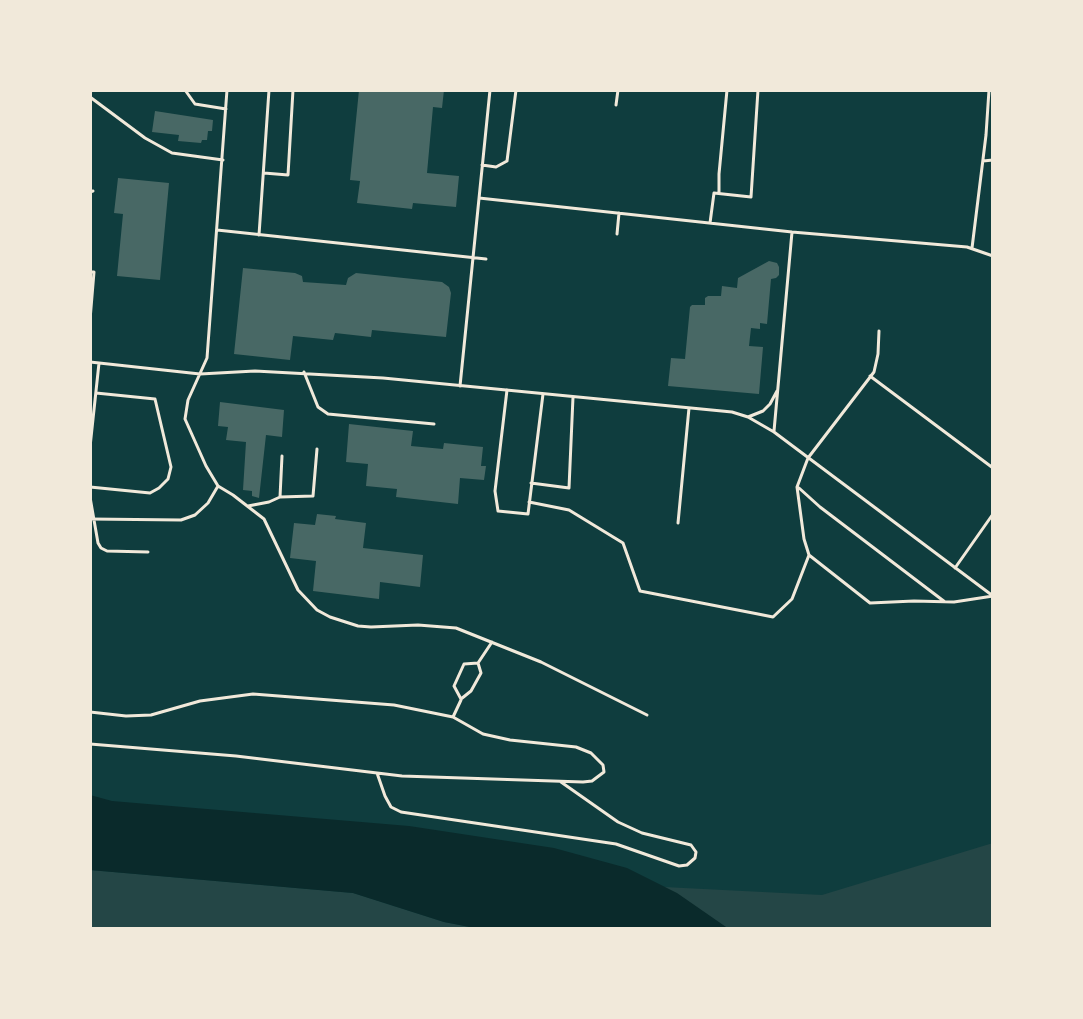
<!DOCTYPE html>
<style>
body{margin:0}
#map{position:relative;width:1083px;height:1019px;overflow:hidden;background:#0f3d3e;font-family:Manrope,sans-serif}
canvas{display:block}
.frame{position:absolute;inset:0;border:92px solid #f1e9da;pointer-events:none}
</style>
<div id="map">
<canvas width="1083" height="1019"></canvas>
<div class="frame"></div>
</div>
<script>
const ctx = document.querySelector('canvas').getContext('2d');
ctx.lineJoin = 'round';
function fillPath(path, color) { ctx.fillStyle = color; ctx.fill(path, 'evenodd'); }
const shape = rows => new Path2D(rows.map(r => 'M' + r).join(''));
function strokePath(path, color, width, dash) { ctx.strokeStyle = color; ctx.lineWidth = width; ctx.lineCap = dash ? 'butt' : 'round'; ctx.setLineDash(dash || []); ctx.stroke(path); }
const green = shape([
 [993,843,993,929,680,929,659,908,664,887,822,895],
 [90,870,353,893,444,922,480,929,90,929]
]);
const water = shape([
 [90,795,112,801,409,826,554,848,627,868,677,893,729,929,480,929,444,922,353,893,90,870]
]);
const building = shape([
 [359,90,444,90,442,108,433,107,427,173,459,176,456,207,413,203,412,209,357,203,360,181,350,180],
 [155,111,213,120,212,131,208,131,207,140,202,140,201,143,178,141,179,135,152,132],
 [118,178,169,183,160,280,117,276,123,214,114,213],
 [769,261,777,263,779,267,779,275,776,278,771,279,767,324,760,323,760,329,751,328,749,346,763,347,759,394,668,386,671,358,685,359,690,307,692,305,705,305,705,298,708,296,721,296,722,286,737,288,738,278],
 [243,268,295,273,302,276,303,282,346,285,348,278,356,273,442,282,449,287,451,293,446,337,372,330,371,337,335,333,333,340,293,336,290,360,234,354],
 [220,402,284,410,282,437,266,435,259,498,252,496,252,491,243,490,246,442,226,440,228,427,218,426],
 [349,424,413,431,411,446,443,449,444,443,483,447,481,466,486,466,484,480,460,478,458,504,396,497,397,489,366,486,368,464,346,462],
 [317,514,336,516,335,519,366,523,363,548,423,555,420,587,380,582,379,599,313,591,316,561,290,558,294,523,315,525]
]);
const service = shape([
 [185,90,195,104,226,109],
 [227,90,207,358,188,400,185,419,206,466,218,486,233,495,264,519,298,590,317,610,330,617,358,626,371,627,418,625,456,628,541,662,647,715],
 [90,91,95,90],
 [90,97,145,138,172,153,223,160],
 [616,105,618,90],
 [983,161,993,160],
 [482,165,496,167,507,161,516,90],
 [264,173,288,175,293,90],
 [90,192,93,191],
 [719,193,719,174,727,90],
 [479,198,792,232,967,247,993,256],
 [710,223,714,193,751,197,758,90],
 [217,230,486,259],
 [617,234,619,213],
 [259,235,269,90],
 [972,248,986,135,989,90],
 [90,272,94,272,90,320],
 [879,331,878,354,874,372,808,458,797,487,804,539,809,555,870,603,914,601,954,602,993,596],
 [90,362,200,374,255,371,383,378,732,412,748,417,774,432,993,596],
 [304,372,318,407,328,414,434,424],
 [870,376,993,468],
 [460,386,490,90],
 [507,390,495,491,498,511,528,514,543,394],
 [748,417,763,411,770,404,777,391],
 [774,431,792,232],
 [90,447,99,363],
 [531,483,569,488,573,397],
 [90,487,150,493,159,488,168,479,171,467,155,399,96,393],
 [799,488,820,507,945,602],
 [90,497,98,543,101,548,107,551,148,552],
 [280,497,282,456],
 [529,502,569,510,623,543,640,591,758,614,773,617,792,599,809,555],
 [248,506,269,502,280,497,313,496,317,449],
 [90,519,181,520,195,515,208,503,218,486],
 [678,523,689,408],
 [955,568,993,514],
 [478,663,464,664,454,686,461,699,471,691,481,673,478,663,492,642],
 [90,712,126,716,151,715,200,701,253,694,394,705,453,717,483,734,510,740,576,747,591,753,603,765,604,772,592,781,583,782,402,776,236,756,90,744],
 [453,717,461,700],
 [377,773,385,796,391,807,401,812,616,844,679,866,687,865,695,858,696,852,691,845,642,833,618,822,561,782]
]);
fillPath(green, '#244646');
fillPath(water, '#0a2a2b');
fillPath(building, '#486865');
strokePath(service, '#f1e9da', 3);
</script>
